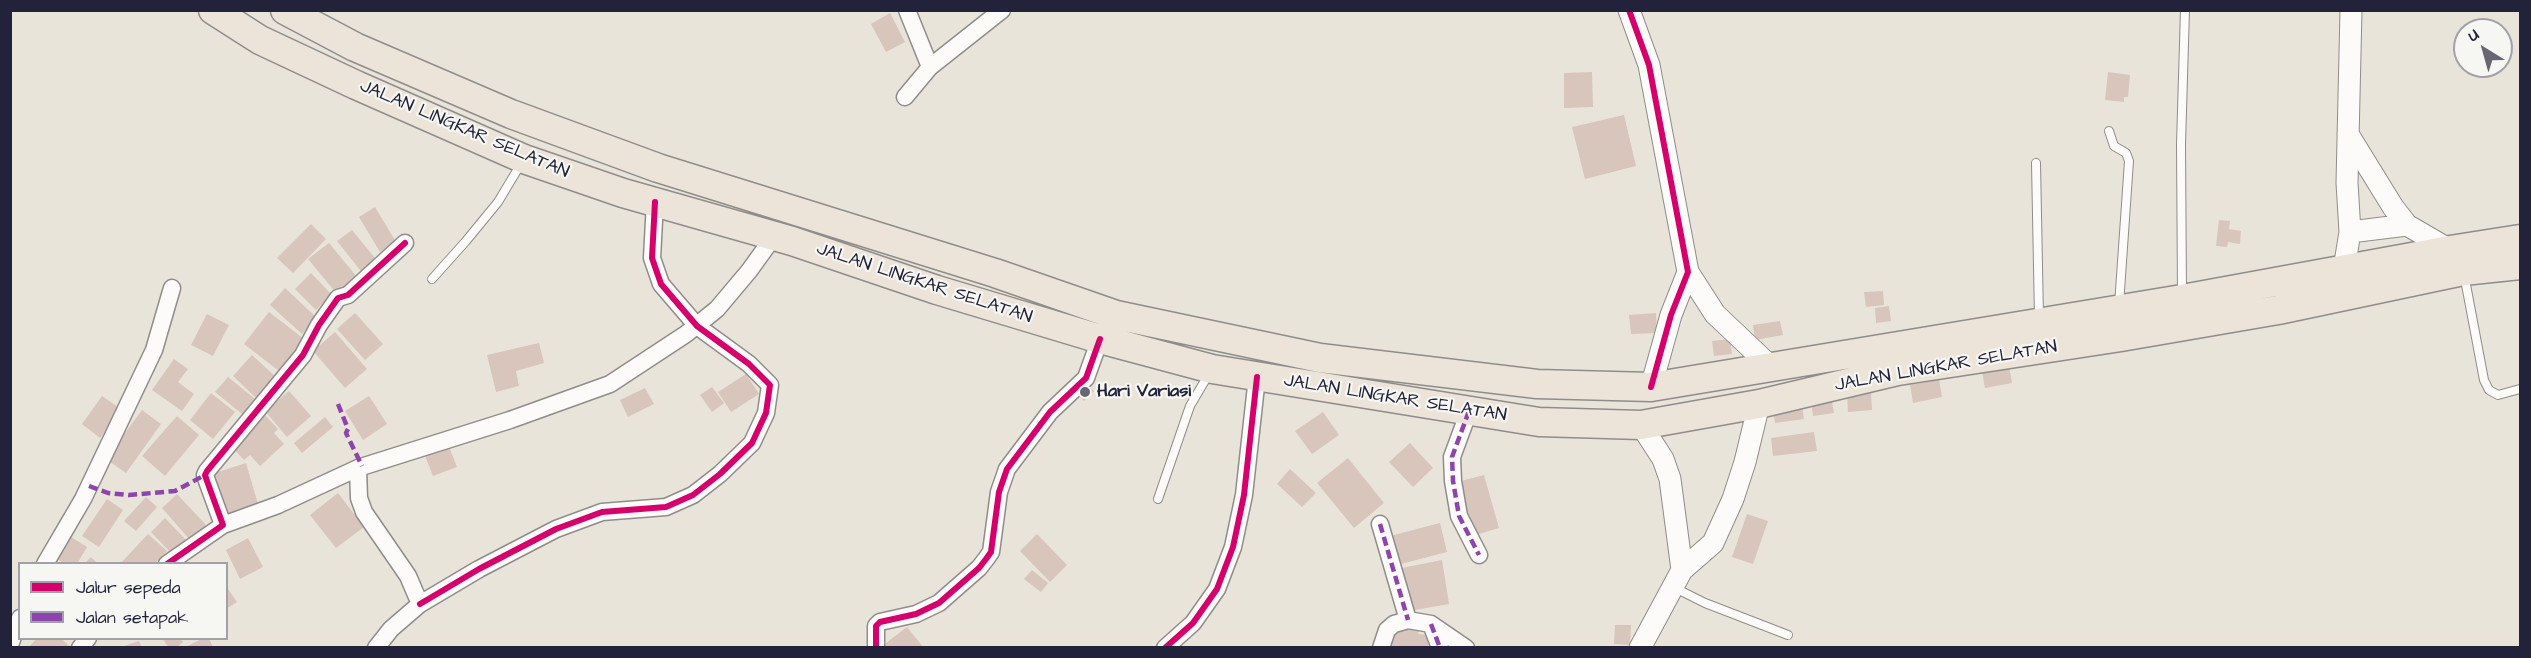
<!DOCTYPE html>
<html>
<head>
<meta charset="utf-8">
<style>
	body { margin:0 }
	#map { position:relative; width:2531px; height:658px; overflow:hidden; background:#e9e4d9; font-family:"Architects Daughter",sans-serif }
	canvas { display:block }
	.frame { position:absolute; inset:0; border:12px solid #22223b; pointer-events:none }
	.legend { position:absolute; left:18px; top:562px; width:210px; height:78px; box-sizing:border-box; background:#f6f6f2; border:2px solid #a1a1a9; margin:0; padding:8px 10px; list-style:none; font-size:18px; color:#22223b }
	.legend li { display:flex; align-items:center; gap:12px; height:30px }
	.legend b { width:30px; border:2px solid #a1a1a9 }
	.north { position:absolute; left:2453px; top:18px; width:60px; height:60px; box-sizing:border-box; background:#f6f6f2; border:2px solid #a1a1a9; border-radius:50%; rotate:323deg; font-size:16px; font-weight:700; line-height:24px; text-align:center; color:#22223b }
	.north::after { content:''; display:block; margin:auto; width:21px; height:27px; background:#686672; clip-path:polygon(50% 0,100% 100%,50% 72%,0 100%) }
</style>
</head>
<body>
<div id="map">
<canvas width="2531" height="658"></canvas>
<div class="frame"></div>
<ul class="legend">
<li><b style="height:8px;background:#d6006c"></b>Jalur sepeda</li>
<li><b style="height:8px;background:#8e44ad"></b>Jalan setapak</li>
</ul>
<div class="north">U</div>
</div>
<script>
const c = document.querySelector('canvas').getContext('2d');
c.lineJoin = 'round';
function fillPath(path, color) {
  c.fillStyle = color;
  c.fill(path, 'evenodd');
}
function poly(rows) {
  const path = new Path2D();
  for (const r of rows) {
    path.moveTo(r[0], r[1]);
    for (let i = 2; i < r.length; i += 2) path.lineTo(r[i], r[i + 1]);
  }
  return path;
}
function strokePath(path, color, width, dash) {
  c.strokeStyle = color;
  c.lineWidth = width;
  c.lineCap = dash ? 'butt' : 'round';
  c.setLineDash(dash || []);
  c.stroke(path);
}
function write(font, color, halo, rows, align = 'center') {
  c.font = font + ' "Architects Daughter",sans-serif';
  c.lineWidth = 4.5;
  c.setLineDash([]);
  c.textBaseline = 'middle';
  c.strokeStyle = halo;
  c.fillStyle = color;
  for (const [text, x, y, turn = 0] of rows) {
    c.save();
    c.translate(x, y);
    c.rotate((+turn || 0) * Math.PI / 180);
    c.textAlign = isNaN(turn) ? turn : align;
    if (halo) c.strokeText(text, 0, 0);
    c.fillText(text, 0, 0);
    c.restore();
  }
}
fillPath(poly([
	[890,13,905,42,886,52,871,24],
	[1592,72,1593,107,1564,108,1564,73],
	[2108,72,2130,75,2128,97,2124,97,2124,102,2105,100],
	[1624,115,1636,166,1585,179,1572,127],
	[375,207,396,242,380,252,359,217],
	[2219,220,2230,221,2229,229,2241,231,2240,244,2228,242,2227,247,2216,246],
	[311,224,326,239,293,273,277,258],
	[352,230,379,263,364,275,337,241],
	[329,243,357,277,337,294,308,259],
	[311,273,331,294,316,310,295,289],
	[285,288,317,318,302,334,270,305],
	[1883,291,1884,305,1866,307,1864,292],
	[1889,306,1891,321,1876,323,1875,308],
	[269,312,304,339,279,371,244,344],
	[355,313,383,344,365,360,337,329],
	[1656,313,1657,333,1631,334,1629,315],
	[207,314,229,325,213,356,191,345],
	[1780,321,1783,335,1755,340,1753,325],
	[335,332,367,369,345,388,313,351],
	[1730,339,1732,354,1714,356,1712,341],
	[539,343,544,363,516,371,519,386,496,392,487,355],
	[252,355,277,378,257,399,233,376],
	[174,359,188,369,178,382,194,394,182,411,152,390],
	[2009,366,2012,383,1985,388,1982,371],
	[746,374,759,394,731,412,718,392],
	[228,377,260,403,247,418,215,392],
	[1939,380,1942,397,1913,403,1910,385],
	[1086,384,1094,391,1084,401,1076,393],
	[712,387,724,403,712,412,700,395],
	[645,388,654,404,628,417,620,400],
	[289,391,311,416,287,437,265,411],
	[1871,392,1872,410,1848,412,1847,394],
	[211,393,235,412,213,439,190,420],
	[102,396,121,409,100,438,82,424],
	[369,396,387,424,363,440,345,411],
	[1831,397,1834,413,1813,416,1811,400],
	[1801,399,1804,419,1775,423,1772,404],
	[142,410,161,424,126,473,106,459],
	[1323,412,1339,435,1312,454,1295,431],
	[264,414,278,429,274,433,284,444,260,466,250,455,244,460,230,445],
	[177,416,199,435,165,476,142,456],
	[325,417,333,427,302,453,294,443],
	[1814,432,1817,451,1773,456,1771,438],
	[1410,443,1433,468,1413,487,1389,462],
	[448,444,457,467,433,476,424,453],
	[1348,458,1384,503,1354,528,1317,483],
	[246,463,258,504,224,515,212,474],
	[1290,469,1316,493,1302,507,1277,484],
	[1484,475,1499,528,1472,536,1457,482],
	[338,493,364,527,336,548,310,515],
	[177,494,206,525,190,540,162,508],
	[146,497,157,507,136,531,124,521],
	[107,499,123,510,99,547,82,536],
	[1747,514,1768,521,1753,564,1732,557],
	[165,518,188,542,173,555,151,532],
	[1440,523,1447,552,1397,565,1390,536],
	[148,534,167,551,155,564,120,564],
	[1037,534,1067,565,1050,582,1020,551],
	[68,535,87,547,77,564,65,564,54,557],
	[248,538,263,567,240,579,226,550],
	[91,557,98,564,84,564],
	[1442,560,1449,604,1409,611,1402,568],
	[1032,570,1048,583,1041,592,1024,579],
	[226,586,237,602,226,609],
	[1615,625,1631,625,1630,645,1614,644],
	[907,627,924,648,883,648,882,646],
	[1396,628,1419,629,1418,634,1428,635,1428,648,1387,648],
	[37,638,61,638,69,646,28,648],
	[162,638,180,638,183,642,176,648,169,648],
	[204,638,209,638,213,648,183,648],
	[139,641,142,648,121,648,121,647]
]), '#d8c5bc');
const service = poly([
	[2109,131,2114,146,2126,153,2129,161,2119,305],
	[2036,163,2039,318],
	[2464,274,2484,380,2489,390,2498,395,2520,389],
	[432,279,466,241,498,202,522,162],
	[2182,295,2181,144,2185,10],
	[1158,499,1190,406,1210,372],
	[1673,587,1705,603,1788,635]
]);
const minor = poly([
	[907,10,930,67],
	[905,97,930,67,1002,10],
	[1469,411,1452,457,1453,481,1459,516,1479,555],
	[358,468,359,498,364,512,408,576,420,604,391,629,376,648],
	[1380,524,1408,620],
	[223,525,278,505,358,468,510,420,610,384,686,334,717,309,749,271,775,235],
	[45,564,83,499,154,350,172,288],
	[167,564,223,525,207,481,205,475,207,471,303,355,319,325,338,298,348,295,405,243],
	[420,604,479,569,556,529,602,512,666,507,693,495,720,474,752,443,766,413,770,385,749,364,697,326,661,284,652,258,655,202],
	[1431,624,1440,648],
	[10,645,20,618],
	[80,648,88,638],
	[876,648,876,626,880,622,916,614,939,603,979,568,986,559,991,552,999,492,1007,469,1050,412,1086,378,1100,339],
	[1165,648,1193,623,1217,589,1233,547,1244,495,1257,377],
	[1381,648,1387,630,1394,624,1408,620,1431,624,1466,648]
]);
const tertiary = poly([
	[1629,10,1649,65,1688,272,1671,315,1651,387],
	[2348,134,2393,207,2407,225,2450,250],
	[2350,232,2407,225],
	[2344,269,2350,232,2347,183,2351,10],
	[1688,272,1715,314,1770,366],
	[1641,425,1663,459,1670,479,1682,570],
	[1640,648,1682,570,1713,543,1733,499,1745,462,1759,404]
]);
const trunk = poly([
	[213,10,260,40,356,85,524,159,623,193,792,241,937,290,1100,339,1212,369,1539,422,1641,425,1759,404,1898,371,2121,337,2278,310,2463,271,2520,265],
	[285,10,355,47,511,114,658,168,995,273,1116,315,1320,358,1537,384,1651,387,2182,299,2450,250,2520,239]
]);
strokePath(service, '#8f8d8b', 10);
strokePath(minor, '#8f8d8b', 19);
strokePath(tertiary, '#8f8d8b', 23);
strokePath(trunk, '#8f8d8b', 31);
strokePath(service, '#fcfbf9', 8);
strokePath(minor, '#fcfbf9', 16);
strokePath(tertiary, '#fcfbf9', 21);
strokePath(trunk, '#ece3d9', 28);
strokePath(poly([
	[338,404,348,429,346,433,362,466],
	[1469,411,1452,457,1453,481,1459,516,1479,555],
	[89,486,108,493,129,495,175,491,205,475],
	[1380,524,1408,620],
	[1431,624,1440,648]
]), '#8e44ad', 4.5, [9, 4.5]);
strokePath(poly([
	[1629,10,1649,65,1688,272,1671,315,1651,387],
	[167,564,223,525,207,481,205,475,207,471,303,355,319,325,338,298,348,295,405,243],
	[420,604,479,569,556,529,602,512,666,507,693,495,720,474,752,443,766,413,770,385,749,364,697,326,661,284,652,258,655,202],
	[876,648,876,626,880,622,916,614,939,603,979,568,986,559,991,552,999,492,1007,469,1050,412,1086,378,1100,339],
	[1165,648,1193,623,1217,589,1233,547,1244,495,1257,377]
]), '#d6006c', 6);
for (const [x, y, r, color] of [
	[1085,392,6,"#686672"]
]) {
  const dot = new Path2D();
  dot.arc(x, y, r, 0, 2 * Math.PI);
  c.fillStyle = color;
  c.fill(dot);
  strokePath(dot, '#f6f6f2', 2);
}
write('18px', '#22223b', '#f6f6f2', [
	["JALAN LINGKAR SELATAN",464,130,23],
	["JALAN LINGKAR SELATAN",924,284,18],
	["JALAN LINGKAR SELATAN",1946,367,-10],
	["JALAN LINGKAR SELATAN",1395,399,9]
]);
write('bold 18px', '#22223b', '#f6f6f2', [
	["Hari Variasi",1097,392]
], 'left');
</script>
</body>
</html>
